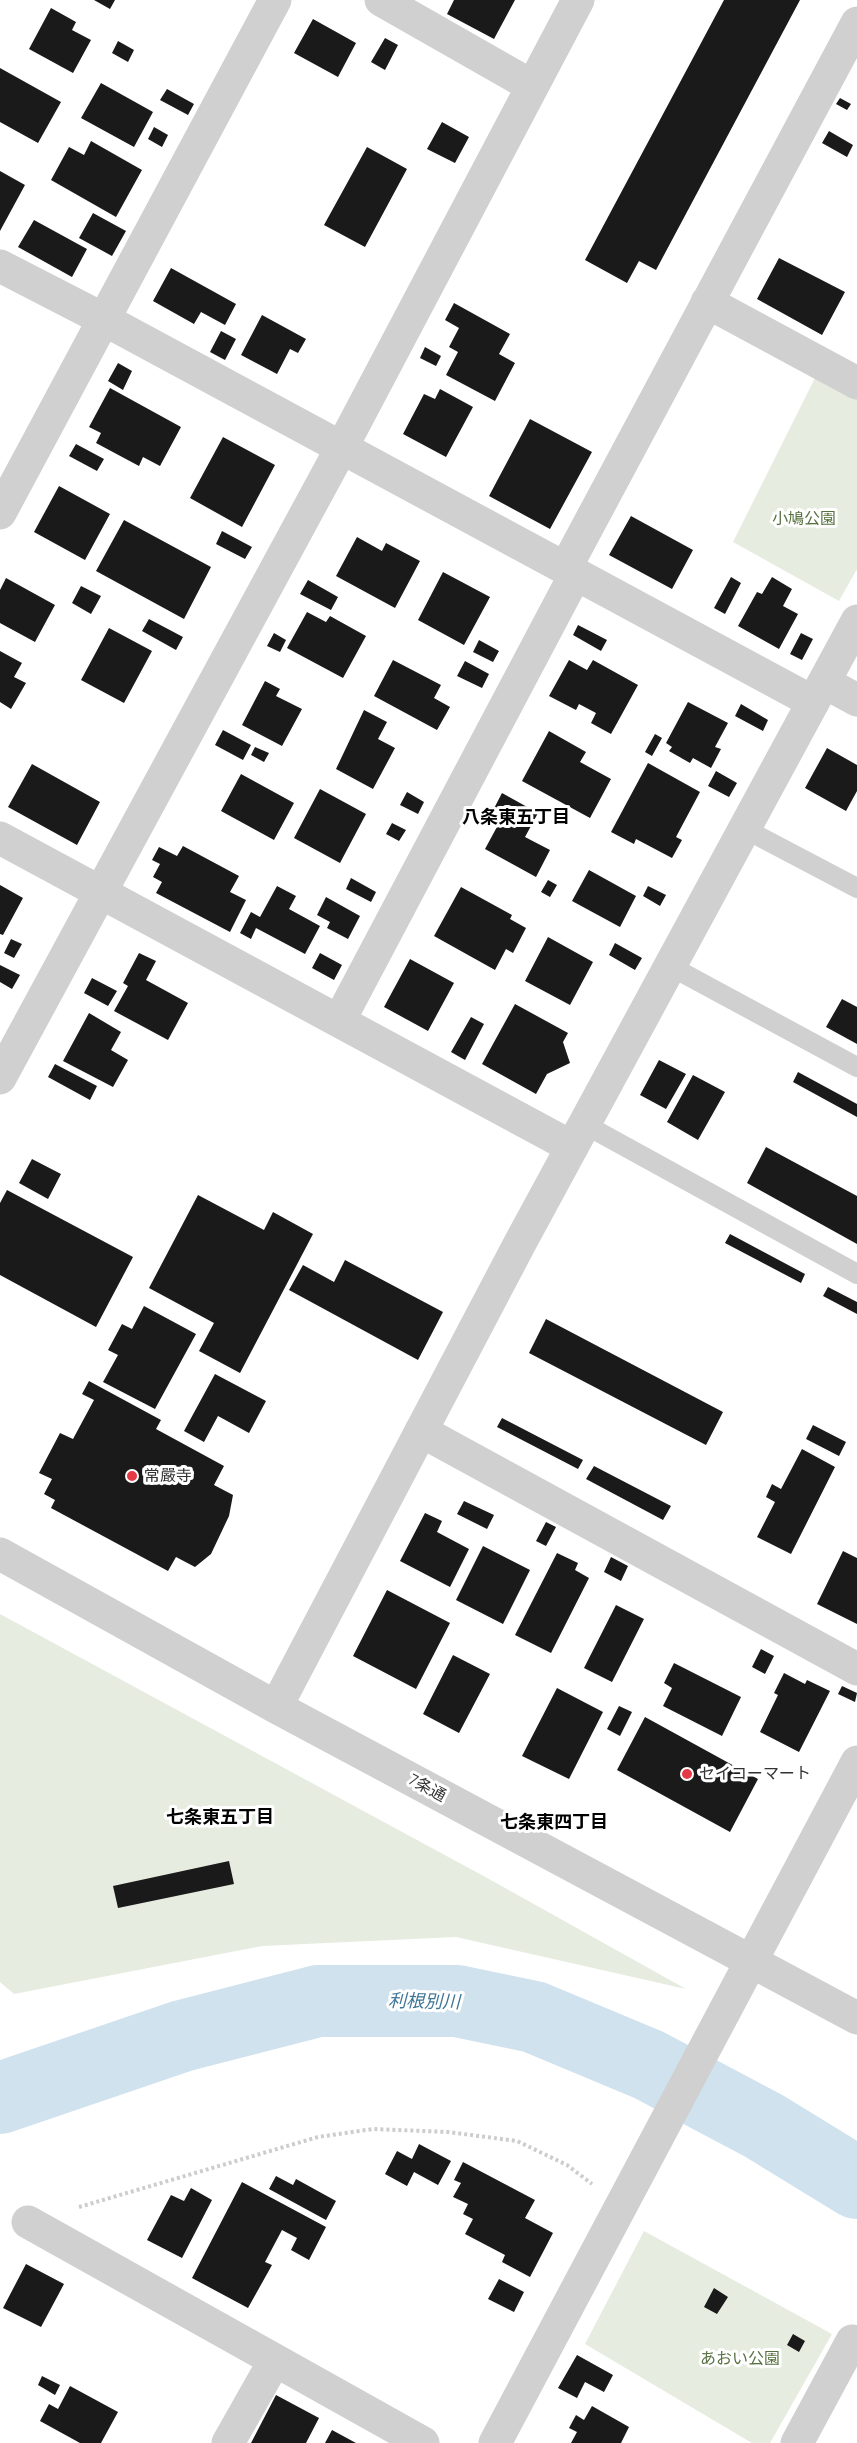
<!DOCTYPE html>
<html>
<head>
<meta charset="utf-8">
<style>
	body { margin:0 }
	canvas { display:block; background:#fff }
</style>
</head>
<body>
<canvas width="857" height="2443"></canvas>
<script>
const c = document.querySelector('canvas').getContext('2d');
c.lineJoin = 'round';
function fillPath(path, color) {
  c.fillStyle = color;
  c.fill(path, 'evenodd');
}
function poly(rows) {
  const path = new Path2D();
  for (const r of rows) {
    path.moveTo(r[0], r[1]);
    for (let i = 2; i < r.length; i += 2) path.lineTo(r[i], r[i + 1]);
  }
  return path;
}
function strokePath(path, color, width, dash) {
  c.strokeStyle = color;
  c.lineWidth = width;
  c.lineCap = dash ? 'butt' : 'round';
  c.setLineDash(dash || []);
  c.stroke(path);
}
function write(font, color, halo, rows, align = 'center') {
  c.font = font + ' Quicksand,"Noto Sans JP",sans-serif';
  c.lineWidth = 6;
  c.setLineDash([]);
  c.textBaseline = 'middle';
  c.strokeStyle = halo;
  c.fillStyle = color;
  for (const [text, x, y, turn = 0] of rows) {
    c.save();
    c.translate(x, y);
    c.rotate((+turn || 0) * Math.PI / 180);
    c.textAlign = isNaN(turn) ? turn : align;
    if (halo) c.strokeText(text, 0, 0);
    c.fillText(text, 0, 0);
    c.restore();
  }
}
fillPath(poly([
	[815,378,857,397,857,569,839,601,733,542],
	[0,1614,489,1879,686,1989,456,1937,262,1946,14,1994,0,1982],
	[644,2231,832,2334,770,2443,752,2443,585,2344]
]), '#e6ecdf');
strokePath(poly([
	[0,2098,182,2036,318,2001,457,2001,534,2017,649,2065,764,2126,857,2183]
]), '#cfe2ee', 72);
fillPath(poly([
	[94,0,115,0,110,9],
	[454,0,515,0,494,39,447,14],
	[724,0,800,0,656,270,639,261,627,283,585,260],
	[51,8,76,22,72,30,91,40,73,73,29,49],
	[313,19,356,43,338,77,294,53],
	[385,38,398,45,385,70,371,62],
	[118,41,134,50,128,62,112,53],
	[0,68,61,102,38,143,0,122],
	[101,83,153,112,134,147,81,118],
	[167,89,194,104,188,115,160,100],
	[840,98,851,104,847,110,836,104],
	[442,122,469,137,455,163,427,149],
	[154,127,168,135,162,147,148,139],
	[829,131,853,145,847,157,822,143],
	[91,141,142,170,116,217,51,180,69,147,84,155],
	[367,147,407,169,365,247,324,225],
	[0,171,25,185,0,231],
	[93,213,126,231,112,256,79,238],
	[34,220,87,249,72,277,18,247],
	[779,258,845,292,822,335,757,299],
	[171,268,236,304,225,325,201,312,194,324,153,301],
	[454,303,510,334,499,354,515,363,495,401,446,375,458,352,449,347,459,328,445,320],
	[262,315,306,339,298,353,290,349,277,374,241,355],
	[221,331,236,339,225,360,210,352],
	[425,347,441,356,436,366,420,358],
	[118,363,132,371,123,390,108,381],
	[110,388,181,427,160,466,143,457,139,466,96,443,101,433,89,427],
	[440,389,473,407,446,457,403,434,424,394,435,399],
	[530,419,592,452,550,529,489,496],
	[223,437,275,465,242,527,190,498],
	[76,444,104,459,97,471,69,456],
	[59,486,110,514,85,560,34,532],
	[631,516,693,550,672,589,609,555],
	[124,520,211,567,184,619,96,571],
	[222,531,252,547,245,559,216,544],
	[357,537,382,551,386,543,420,561,395,608,336,576],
	[443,572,490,597,464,645,418,620],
	[731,577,741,583,725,614,714,608],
	[772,577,792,589,783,606,798,614,779,649,738,626,757,592,762,594],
	[6,578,55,605,35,642,0,623,0,590],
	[308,580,338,597,331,610,300,594],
	[81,586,101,596,91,614,72,603],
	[307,612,326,622,330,616,366,636,343,678,287,648],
	[149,619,183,637,176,650,142,631],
	[578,625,607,640,601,651,573,635],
	[109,628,152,651,124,703,81,680],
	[274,633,286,640,280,652,267,646],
	[801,633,813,639,802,660,790,654],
	[479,640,499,651,493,662,473,652],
	[0,651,22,663,14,677,26,683,11,709,0,702],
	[393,660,441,685,434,698,450,707,437,730,374,696],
	[569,660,587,670,593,660,638,685,611,734,591,723,596,713,579,704,576,710,549,696],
	[465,661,489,674,482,688,457,676],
	[265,681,280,689,276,696,302,709,282,746,242,725],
	[688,702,728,723,715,747,721,749,711,768,693,758,690,763,669,751,672,747,666,743],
	[741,704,768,720,763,731,735,716],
	[364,710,387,722,378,739,395,748,373,789,336,769],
	[223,730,251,745,243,760,215,745],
	[549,731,586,752,580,762,611,779,590,818,522,781],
	[655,734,662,738,652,756,645,752],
	[255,747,269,753,264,762,251,755],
	[827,748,857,765,857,791,846,811,805,788],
	[648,763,700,792,676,837,682,840,672,858,636,839,634,844,611,832],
	[32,764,100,802,77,845,8,807],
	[716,771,737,783,729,797,708,786],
	[241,774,294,803,274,840,221,811],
	[320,789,366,814,340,863,294,838],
	[407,792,424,802,418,814,400,805],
	[502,793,538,813,525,837,550,850,536,877,485,849,498,825,488,820],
	[392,823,406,830,399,841,386,834],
	[183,846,239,876,230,892,246,900,230,932,156,893,162,882,153,877,160,864,152,860,159,847,177,856],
	[589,870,636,896,620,927,572,901],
	[351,878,376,892,371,902,346,889],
	[548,880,557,885,550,897,541,892],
	[0,885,23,898,3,935,0,934],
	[277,886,296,896,289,909,320,926,305,954,256,928,251,939,240,933,251,912,260,917],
	[648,886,666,895,660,906,643,896],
	[461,887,512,915,510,919,526,928,513,953,506,949,495,970,434,936],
	[326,897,360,916,348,939,327,928,330,922,317,915],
	[548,937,593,962,570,1005,525,981],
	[11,939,22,944,14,958,4,953],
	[615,943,642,958,635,970,609,955],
	[139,953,156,961,146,980,188,1003,168,1040,114,1011,128,986,123,983],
	[320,953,342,965,334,980,312,968],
	[410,959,454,983,428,1031,384,1007],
	[0,965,20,975,12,989,0,982],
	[92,978,117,991,108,1006,84,993],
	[842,999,857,1007,857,1044,826,1027],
	[515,1004,568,1033,563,1042,570,1063,547,1074,536,1094,482,1064],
	[89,1013,121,1032,111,1050,128,1060,113,1087,63,1061],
	[471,1017,484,1024,465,1060,451,1052],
	[659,1060,686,1074,666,1109,640,1095],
	[55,1064,97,1086,90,1100,48,1077],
	[798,1072,857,1104,857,1117,793,1082],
	[693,1075,725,1092,698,1140,667,1122],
	[766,1147,857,1196,857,1244,747,1183],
	[32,1159,61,1174,48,1199,19,1183],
	[7,1190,133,1257,96,1327,0,1275,0,1203],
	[198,1195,264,1230,273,1212,313,1234,240,1373,199,1351,214,1323,149,1288],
	[730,1234,805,1274,801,1283,725,1243],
	[345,1260,443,1312,418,1360,289,1290,303,1265,334,1282],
	[828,1287,857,1302,857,1314,823,1296],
	[144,1306,196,1334,155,1409,103,1382,118,1355,108,1350,122,1324,132,1329],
	[546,1319,723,1412,706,1445,529,1353],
	[215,1374,266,1401,249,1433,218,1416,204,1442,184,1431],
	[89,1381,161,1420,156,1429,224,1466,214,1485,233,1495,229,1516,211,1554,195,1567,176,1557,168,1571,51,1508,55,1500,44,1494,52,1479,39,1473,60,1433,73,1439,94,1400,82,1394],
	[502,1418,583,1460,578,1469,497,1427],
	[813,1425,846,1442,839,1456,806,1439],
	[802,1449,835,1467,791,1554,757,1537,775,1502,766,1497,772,1484,781,1489],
	[594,1466,671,1506,663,1520,586,1479],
	[464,1501,494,1515,487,1529,457,1514],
	[425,1513,442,1521,437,1532,469,1549,450,1587,400,1561],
	[546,1522,556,1527,546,1546,536,1541],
	[483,1546,530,1570,503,1624,456,1600],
	[843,1551,857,1558,857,1624,817,1604],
	[557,1553,578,1563,575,1570,589,1578,551,1653,515,1635],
	[611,1557,628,1566,621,1581,604,1572],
	[387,1590,450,1623,416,1689,353,1656],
	[616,1605,644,1619,612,1682,584,1668],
	[761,1649,774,1656,765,1674,752,1667],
	[453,1655,490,1674,459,1733,423,1714],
	[674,1663,741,1697,722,1736,663,1706,672,1688,664,1683],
	[784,1673,805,1684,807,1680,830,1691,799,1752,760,1732,778,1695,774,1693],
	[842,1686,857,1693,855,1702,838,1694],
	[557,1688,603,1712,569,1779,522,1756],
	[619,1706,632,1712,620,1736,607,1729],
	[645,1717,758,1779,730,1832,617,1770],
	[229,1861,234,1884,118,1908,113,1886],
	[419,2144,451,2161,438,2185,414,2172,407,2186,385,2174,397,2151,412,2159],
	[463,2162,535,2200,525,2218,553,2233,530,2277,502,2262,505,2255,465,2234,473,2219,463,2214,468,2204,453,2197,461,2183,454,2180],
	[276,2176,293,2185,296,2179,336,2201,326,2220,269,2189],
	[242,2182,326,2227,309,2260,291,2250,297,2238,282,2230,265,2262,272,2265,248,2308,192,2278],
	[191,2188,212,2200,182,2258,147,2240,171,2195,184,2201],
	[26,2264,64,2284,41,2327,3,2308],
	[499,2279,524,2292,514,2312,488,2299],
	[714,2288,728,2297,717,2314,704,2307],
	[793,2334,805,2341,799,2352,787,2345],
	[577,2355,613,2375,604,2392,585,2382,577,2398,558,2388],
	[42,2376,60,2385,55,2395,38,2385],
	[70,2386,118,2412,101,2443,80,2443,40,2421,49,2404,58,2409],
	[276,2395,319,2418,306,2443,251,2443],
	[592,2406,629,2427,621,2443,571,2443,577,2432,569,2428,576,2415,584,2420],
	[332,2430,356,2443,325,2443]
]), '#1a1a1a');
strokePath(poly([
	[79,2207,318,2137,373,2129,448,2132,517,2141,567,2165,592,2184]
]), '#cdcdcd', 4, [3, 3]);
strokePath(poly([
	[745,829,857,888],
	[670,966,857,1067],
	[584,1124,857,1274]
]), '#d0d0d0', 20);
strokePath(poly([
	[381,0,532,86],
	[0,266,105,320,813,702],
	[707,302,857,383],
	[0,513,275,0],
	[566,567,857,23],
	[0,838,572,1147],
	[339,1021,576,573],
	[0,1078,342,447,578,0],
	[421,1431,857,1669],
	[28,2222,423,2443],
	[228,2443,275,2360],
	[797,2443,852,2341]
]), '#d0d0d0', 33);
strokePath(poly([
	[824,682,857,700],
	[0,1554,276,1707,857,2018],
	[276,1707,520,1243,857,621],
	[495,2443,857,1762]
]), '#d0d0d0', 33);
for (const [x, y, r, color] of [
	[132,1476,6,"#e63946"],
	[687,1774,6,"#e63946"]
]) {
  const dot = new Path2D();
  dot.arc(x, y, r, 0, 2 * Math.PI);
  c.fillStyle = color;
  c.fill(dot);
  strokePath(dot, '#fff', 2);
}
write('16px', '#56703f', '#fff', [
	["小鳩公園",804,519],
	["あおい公園",740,2359]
]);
write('16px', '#333', '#fff', [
	["常嚴寺",144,1476],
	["セイコーマート",699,1774]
], 'left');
write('16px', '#333', '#fff', [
	["7条通",427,1788,28]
]);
write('bold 18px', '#000', '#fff', [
	["八条東五丁目",516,818],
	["七条東五丁目",220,1818],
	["七条東四丁目",554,1823]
]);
write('italic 18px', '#3f7597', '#fff', [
	["利根別川",424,2002,1]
]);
</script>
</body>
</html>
